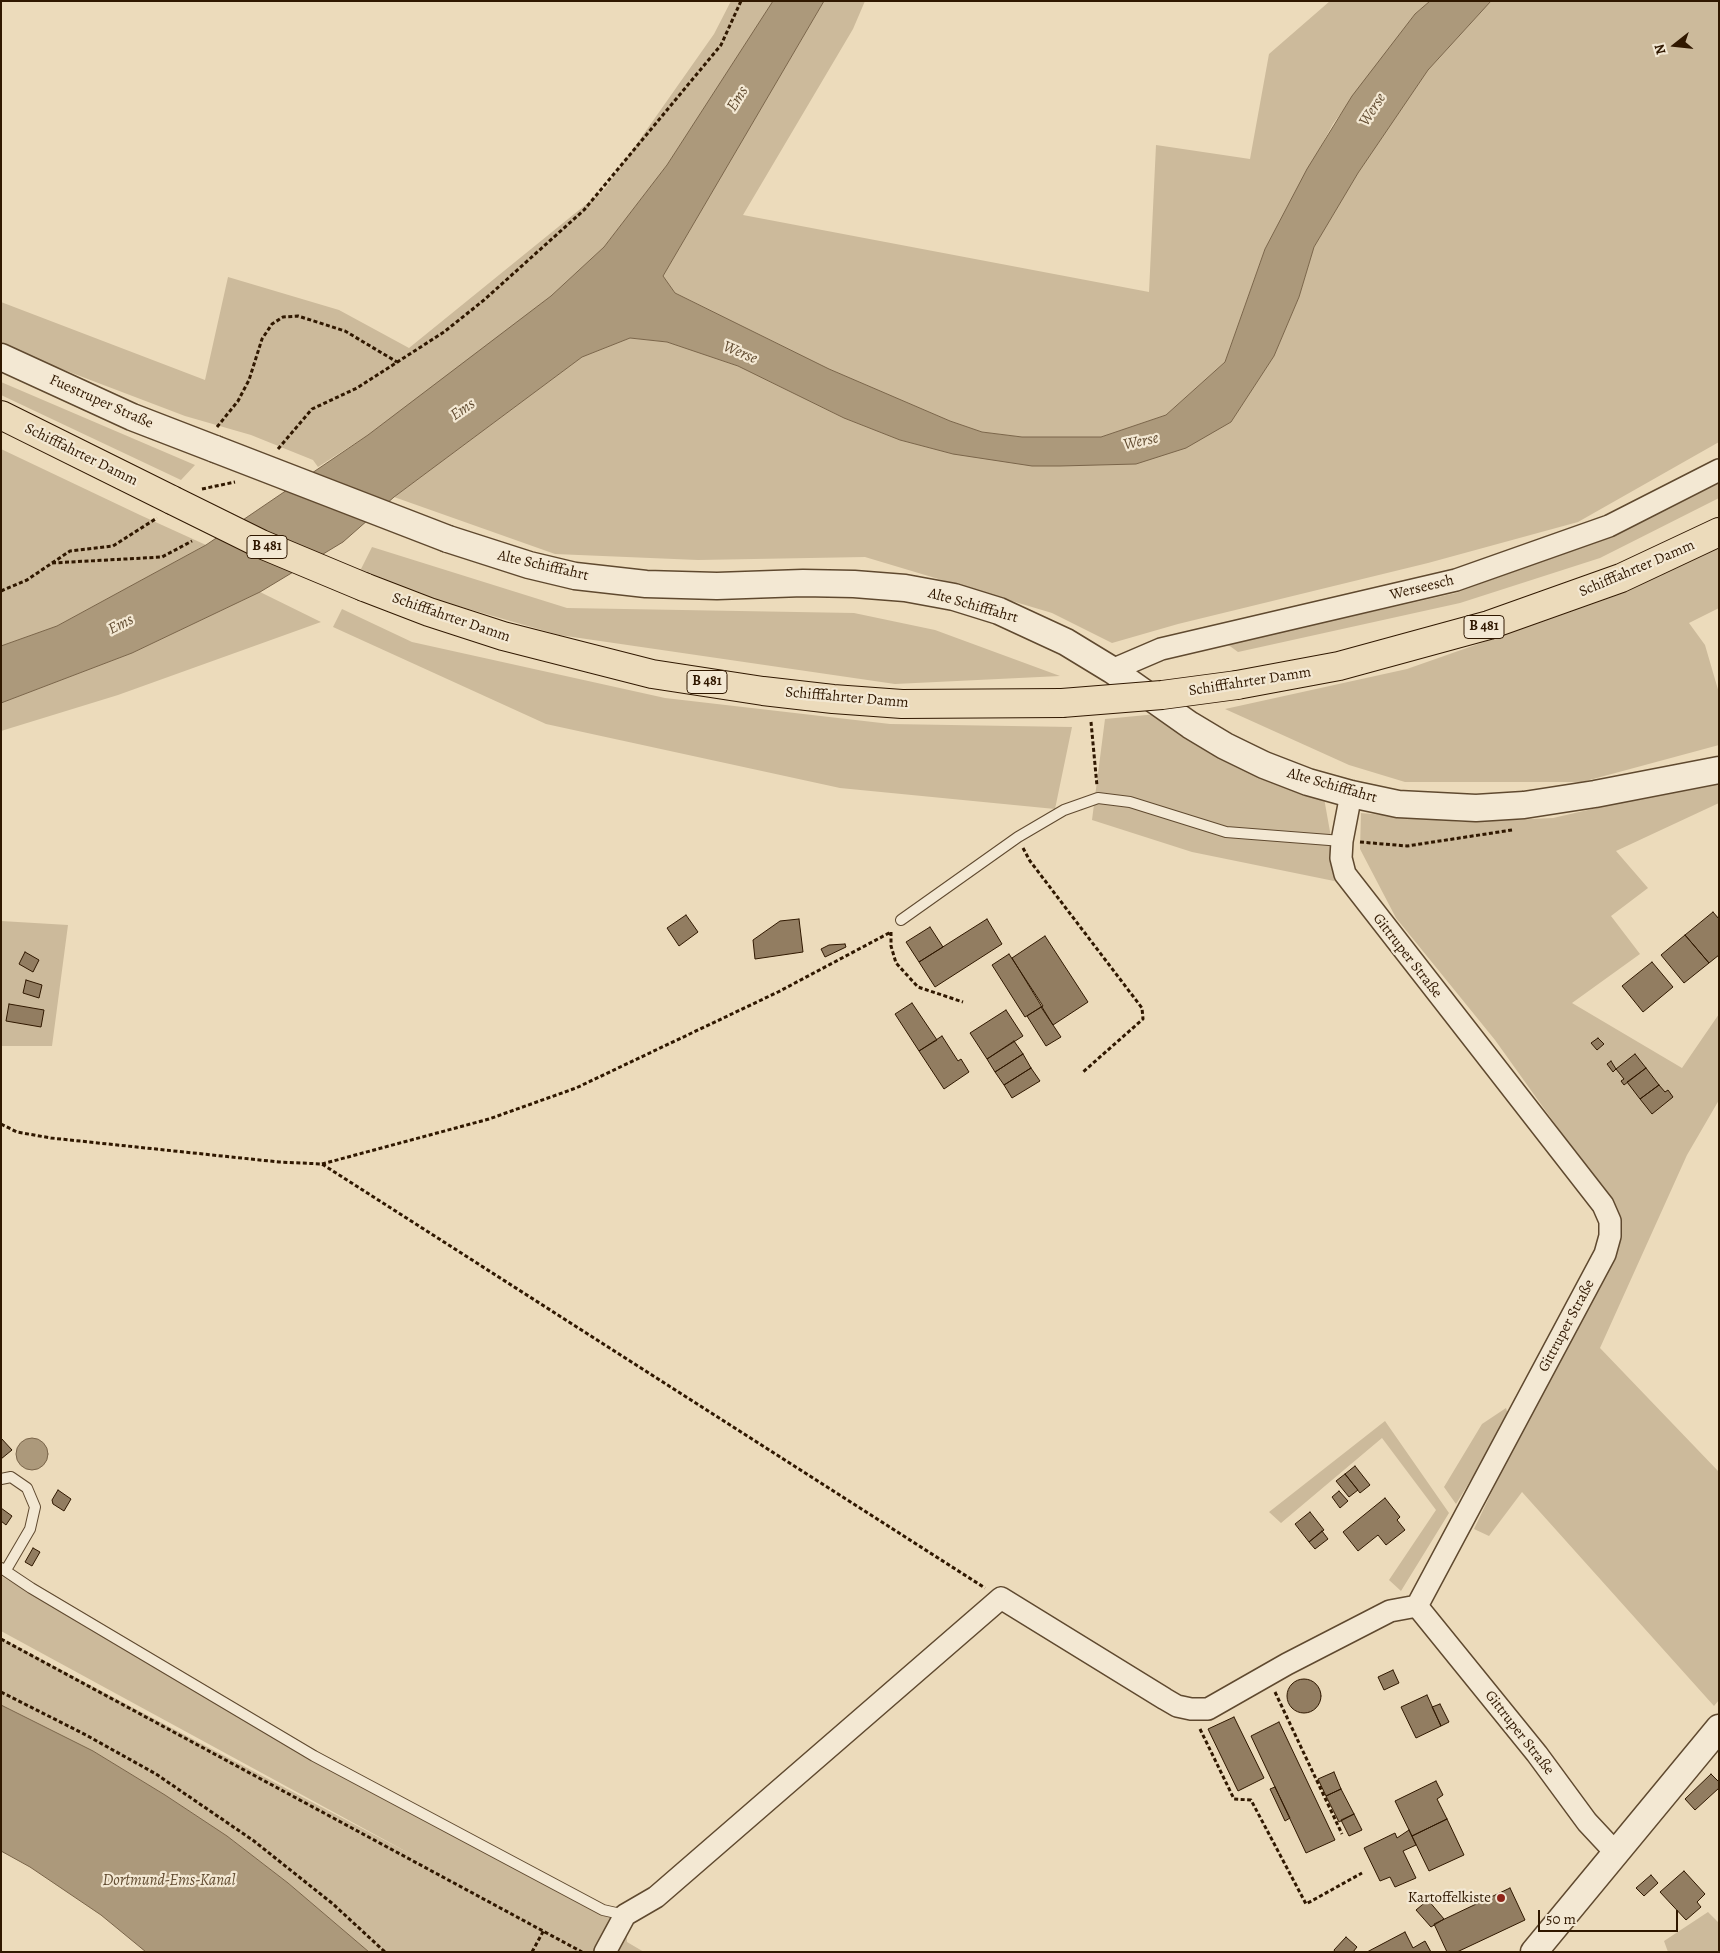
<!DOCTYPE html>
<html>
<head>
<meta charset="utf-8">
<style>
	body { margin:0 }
	#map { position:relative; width:1720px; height:1953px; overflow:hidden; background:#ecdbbb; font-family:Alegreya,serif }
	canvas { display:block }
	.frame { position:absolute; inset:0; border:2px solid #301800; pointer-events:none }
	.north { position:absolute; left:1650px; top:20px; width:50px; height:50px; -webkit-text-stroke:4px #f3e8d3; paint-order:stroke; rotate:254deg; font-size:14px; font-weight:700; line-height:20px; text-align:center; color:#301800 }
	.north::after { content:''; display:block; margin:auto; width:18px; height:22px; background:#301800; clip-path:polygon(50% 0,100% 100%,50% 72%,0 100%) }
	.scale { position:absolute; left:1538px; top:1910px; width:140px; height:22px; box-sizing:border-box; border:2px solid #301800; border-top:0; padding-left:6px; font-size:15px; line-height:18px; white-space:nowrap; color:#301800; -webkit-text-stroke:4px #f3e8d3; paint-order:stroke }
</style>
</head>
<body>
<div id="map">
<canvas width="1720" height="1953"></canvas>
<div class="frame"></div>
<div class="north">N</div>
<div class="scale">50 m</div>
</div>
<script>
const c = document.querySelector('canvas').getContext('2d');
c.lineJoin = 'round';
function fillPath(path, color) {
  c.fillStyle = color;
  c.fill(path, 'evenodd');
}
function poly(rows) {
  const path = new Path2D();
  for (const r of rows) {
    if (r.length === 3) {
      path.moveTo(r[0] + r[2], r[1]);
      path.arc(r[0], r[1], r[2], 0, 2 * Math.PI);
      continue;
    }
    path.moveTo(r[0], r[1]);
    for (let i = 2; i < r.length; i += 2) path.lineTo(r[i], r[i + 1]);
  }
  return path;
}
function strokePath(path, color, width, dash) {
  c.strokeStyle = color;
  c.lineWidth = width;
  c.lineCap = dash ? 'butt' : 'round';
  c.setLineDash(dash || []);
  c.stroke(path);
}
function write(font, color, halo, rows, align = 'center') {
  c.font = font + ' Alegreya,serif';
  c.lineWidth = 4.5;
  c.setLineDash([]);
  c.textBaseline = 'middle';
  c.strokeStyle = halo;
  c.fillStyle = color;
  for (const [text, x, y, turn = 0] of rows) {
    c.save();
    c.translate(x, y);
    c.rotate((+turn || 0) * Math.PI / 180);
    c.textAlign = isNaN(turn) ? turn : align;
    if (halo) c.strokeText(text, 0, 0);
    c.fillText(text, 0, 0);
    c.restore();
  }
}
fillPath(poly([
	[731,1,773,1,667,165,604,247,551,296,457,369,368,435,318,467,313,460,251,435,185,416,1,346,1,302,205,380,228,277,339,310,409,348,605,189,714,34],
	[824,1,865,1,853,29,743,215,1149,292,1156,145,1250,159,1269,54,1330,1,1430,1,1415,14,1333,124,1265,249,1225,362,1166,415,1101,437,1022,437,982,432,950,421,829,369,675,293,663,276],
	[1491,1,1719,1,1719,442,1578,522,1428,563,1178,624,1112,643,1052,613,865,557,698,560,555,554,394,497,582,357,630,338,667,342,738,366,844,418,900,440,953,454,1217,429,1231,422,1274,356,1299,297,1314,247,1358,173,1428,70],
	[1,382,195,465,181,480,1,395],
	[1,449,140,515,206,545,57,626,1,646],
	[1719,479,1719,498,1600,558,1460,603,1238,652,1227,644,1456,593,1613,534],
	[1719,545,1719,608,1689,623,1705,645,1719,693,1719,745,1582,782,1405,782,1349,765,1225,709,1407,669,1626,592],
	[372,547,567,608,854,613,935,630,1060,676,895,684,559,635,357,577],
	[260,592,321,622,118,695,1,731,1,703,132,653],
	[342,609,412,642,665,698,890,724,1072,727,1055,809,840,788,546,724,333,627],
	[1157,714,1244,770,1324,798,1339,882,1192,852,1092,820,1105,719],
	[1719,780,1719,803,1616,851,1648,888,1611,916,1640,954,1572,1003,1682,1068,1719,1014,1719,1100,1687,1155,1600,1348,1719,1472,1719,1700,1714,1706,1522,1492,1489,1536,1474,1529,1517,1439,1611,1264,1618,1212,1495,1040,1396,918,1360,849,1361,813,1463,822,1553,818],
	[1,921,68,925,52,1046,1,1046],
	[1506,1408,1509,1418,1456,1504,1444,1487,1482,1424],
	[1385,1421,1449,1513,1401,1591,1389,1580,1436,1510,1382,1438,1281,1523,1269,1512],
	[1,1576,28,1592,34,1583,308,1746,615,1914,625,1915,627,1942,644,1952,369,1952,288,1883,227,1836,165,1795,93,1751,1,1705,1,1638,418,1858,1,1631],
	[1708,1912,1719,1923,1719,1952,1668,1952,1664,1941]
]), '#ccba9b');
const water = poly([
	[773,1,824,1,663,276,675,293,829,369,950,421,982,432,1022,437,1101,437,1166,415,1225,362,1265,249,1307,169,1352,96,1415,14,1430,1,1491,1,1428,70,1358,173,1314,247,1299,297,1274,356,1231,422,1186,448,1136,464,1060,466,1032,466,953,454,900,440,844,418,738,366,667,342,630,338,582,357,394,497,343,542,260,592,132,653,1,703,1,646,57,626,206,545,368,435,551,296,604,247,667,165,773,1],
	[32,1454,16],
	[1,1705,93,1751,165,1795,227,1836,288,1883,369,1952,146,1952,101,1915,30,1867,1,1851,1,1705]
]);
fillPath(water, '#ac997b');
strokePath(water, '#7a654a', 1);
const building = poly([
	[1713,912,1719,919,1719,955,1709,963,1685,935,1713,912],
	[686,915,698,932,679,946,667,928,686,915],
	[799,919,803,952,755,959,753,940,780,921,799,919],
	[987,919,1002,944,935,987,919,962,987,919],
	[930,927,943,947,919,962,906,942,930,927],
	[1685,935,1709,963,1684,983,1661,955,1685,935],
	[1045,936,1088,1002,1053,1025,1012,958,1045,936],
	[845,944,846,947,825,957,821,949,829,945,845,944],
	[25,952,39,960,33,972,19,964,25,952],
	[1009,954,1043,1006,1025,1017,992,965,1009,954],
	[1652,962,1673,987,1643,1012,1622,986,1652,962],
	[26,980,42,985,39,998,23,993,26,980],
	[912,1003,937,1040,919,1051,895,1014,912,1003],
	[9,1004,44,1010,41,1027,6,1021,9,1004],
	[1041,1007,1061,1037,1046,1046,1027,1016,1041,1007],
	[1006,1010,1023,1036,987,1059,970,1033,1006,1010],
	[942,1036,958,1061,961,1059,969,1072,944,1089,919,1051,942,1036],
	[1598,1038,1604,1044,1597,1050,1591,1043,1598,1038],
	[1014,1041,1023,1054,995,1072,987,1059,1014,1041],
	[1023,1054,1031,1068,1004,1085,995,1072,1023,1054],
	[1635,1054,1646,1068,1624,1085,1621,1081,1624,1079,1616,1069,1635,1054],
	[1611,1061,1616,1069,1613,1072,1607,1064,1611,1061],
	[1031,1068,1040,1081,1012,1098,1004,1085,1031,1068],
	[1646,1068,1659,1085,1640,1099,1627,1082,1646,1068],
	[1659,1085,1665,1092,1668,1090,1673,1097,1652,1114,1640,1099,1659,1085],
	[1,1438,12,1450,1,1459,1,1438],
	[1355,1466,1370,1485,1360,1493,1345,1474,1355,1466],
	[1345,1474,1358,1490,1349,1497,1336,1481,1345,1474],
	[58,1490,71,1499,64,1511,53,1504,52,1500,58,1490],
	[1339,1491,1348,1501,1340,1508,1332,1497,1339,1491],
	[1385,1498,1400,1517,1397,1520,1405,1530,1386,1545,1378,1535,1358,1551,1343,1532,1385,1498],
	[1,1508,12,1516,6,1525,1,1521,1,1508],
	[1310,1512,1324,1530,1309,1542,1295,1524,1310,1512],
	[1322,1531,1328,1539,1315,1549,1309,1542,1322,1531],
	[33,1548,40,1552,32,1566,25,1562,33,1548],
	[1393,1670,1399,1683,1384,1690,1378,1677,1393,1670],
	[1304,1696,17],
	[1427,1695,1441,1726,1416,1738,1401,1707,1427,1695],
	[1440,1704,1449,1722,1441,1726,1432,1707,1440,1704],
	[1234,1717,1264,1778,1238,1791,1208,1729,1234,1717],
	[1279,1722,1335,1840,1306,1853,1251,1736,1279,1722],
	[1334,1772,1341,1789,1326,1796,1318,1779,1334,1772],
	[1711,1774,1719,1782,1719,1788,1695,1810,1685,1799,1711,1774],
	[1436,1781,1443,1795,1437,1799,1447,1819,1412,1836,1395,1801,1436,1781],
	[1275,1787,1290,1818,1285,1821,1270,1789,1275,1787],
	[1341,1789,1354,1814,1339,1822,1326,1796,1341,1789],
	[1354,1814,1362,1830,1349,1836,1341,1820,1354,1814],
	[1447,1819,1464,1855,1429,1871,1412,1836,1447,1819],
	[1409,1830,1416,1845,1403,1851,1416,1878,1395,1887,1390,1877,1380,1881,1364,1848,1395,1833,1397,1838,1409,1830],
	[1684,1871,1705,1894,1697,1902,1701,1907,1686,1920,1660,1892,1684,1871],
	[1651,1875,1658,1883,1644,1896,1636,1888,1651,1875],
	[1510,1888,1525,1920,1457,1952,1447,1952,1434,1924,1510,1888],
	[1428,1900,1444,1919,1431,1927,1416,1910,1428,1900],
	[1405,1932,1413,1948,1425,1941,1431,1952,1367,1952,1405,1932],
	[1346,1937,1357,1947,1353,1952,1335,1952,1334,1950,1346,1937]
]);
fillPath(building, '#927d61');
strokePath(building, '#301800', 1);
const service = poly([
	[901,920,1018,837,1064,810,1098,798,1130,802,1226,832,1342,841],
	[1,1479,11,1477,27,1488,35,1507,30,1529,6,1570],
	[1,1568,31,1588,314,1756,603,1910,625,1915]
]);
const minor = poly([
	[1112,670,1161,649,1456,580,1609,526,1719,470],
	[1351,794,1342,841,1341,858,1345,874,1603,1205,1610,1221,1610,1236,1605,1254,1417,1606,1537,1754,1587,1822,1615,1852],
	[605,1952,625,1915,656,1897,1001,1598,1165,1699,1177,1706,1191,1709,1208,1709,1287,1664,1390,1611,1417,1606]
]);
const tertiary = poly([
	[1,357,132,417,215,449],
	[448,539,529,565,575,576,646,584,717,586,803,583,854,584,905,588,954,597,999,611,1066,642,1112,670,1190,725,1225,746,1264,765,1308,782,1351,794,1398,804,1476,808,1524,805,1595,794,1719,770],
	[1534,1952,1719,1728]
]);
const trunk = poly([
	[1,415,172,500],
	[364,587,429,612,503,636,652,674,763,691,833,699,902,704,1062,703],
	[1237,685,1339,666,1489,625,1621,578,1719,532]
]);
strokePath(service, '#5f492f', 12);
strokePath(minor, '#5f492f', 24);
strokePath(tertiary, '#5f492f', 29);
strokePath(trunk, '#301800', 30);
strokePath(poly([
	[217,427,238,401,249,380,262,339,272,324,283,317,298,316,345,331,397,362],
	[278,449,312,409,357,388,444,332,484,300,584,210,721,45,741,1],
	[202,489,235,482],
	[52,563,70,551,113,546,157,518],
	[1,591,27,580,52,563,162,557,192,541],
	[1091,722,1097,786],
	[1360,842,1407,846,1512,830],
	[1023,848,1030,861,1142,1008,1143,1019,1083,1072],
	[891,932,891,946,896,963,918,987,963,1002],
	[1,1124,17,1132,51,1138,279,1162,322,1164,985,1588],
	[322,1164,489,1119,576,1088,778,992,891,932],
	[1,1639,582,1952],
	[1,1692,86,1735,156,1774,254,1841,333,1904,385,1952],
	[1275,1692,1342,1834],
	[1200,1729,1234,1799,1251,1800,1306,1904,1362,1873],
	[532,1952,544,1930]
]), '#301800', 3, [4, 2.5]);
strokePath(service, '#f3e8d3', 10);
strokePath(minor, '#f3e8d3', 21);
strokePath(tertiary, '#f3e8d3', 26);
strokePath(trunk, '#ecdbbb', 28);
const tertiaryBridge = poly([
	[215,449,448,539]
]);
const trunkBridge = poly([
	[172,500,261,544,364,587],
	[1062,703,1162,695,1237,685]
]);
strokePath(tertiaryBridge, '#5f492f', 29, []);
strokePath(trunkBridge, '#301800', 30, []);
strokePath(tertiaryBridge, '#f3e8d3', 26);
strokePath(trunkBridge, '#ecdbbb', 28);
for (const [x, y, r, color] of [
	[1501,1898,5,"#8f2418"]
]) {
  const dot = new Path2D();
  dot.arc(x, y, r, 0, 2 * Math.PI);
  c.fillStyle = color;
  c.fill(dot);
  strokePath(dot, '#f3e8d3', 2);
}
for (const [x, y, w] of [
	[267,547,40],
	[1484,627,40],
	[707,682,40]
]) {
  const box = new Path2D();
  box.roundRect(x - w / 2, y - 11.5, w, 23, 4);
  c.fillStyle = '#f3e8d3';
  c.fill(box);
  strokePath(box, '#301800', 1);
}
write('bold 14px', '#301800', null, [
	["B 481",267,547],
	["B 481",1484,627],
	["B 481",707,682]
]);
write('15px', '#301800', '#f3e8d3', [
	["Fuestruper Straße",101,402,24],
	["Schifffahrter Damm",81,455,26],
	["Alte Schifffahrt",543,566,13],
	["Schifffahrter Damm",1637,569,-23],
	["Werseesch",1422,588,-14],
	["Alte Schifffahrt",973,606,16],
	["Schifffahrter Damm",451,618,19],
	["Schifffahrter Damm",1250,682,-9],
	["Schifffahrter Damm",847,698,5],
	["Alte Schifffahrt",1332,786,16],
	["Gittruper Straße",1407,956,52],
	["Gittruper Straße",1567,1326,-62],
	["Gittruper Straße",1519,1733,52]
]);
write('15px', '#301800', '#f3e8d3', [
	["Kartoffelkiste",1491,1898]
], 'right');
write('italic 16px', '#624c31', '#f3e8d3', [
	["Ems",738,99,-58],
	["Werse",1373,110,-57],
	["Werse",740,353,23],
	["Ems",463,410,-35],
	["Werse",1141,442,-12],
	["Ems",121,625,-27],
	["Dortmund-Ems-Kanal",169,1881]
]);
</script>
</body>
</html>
